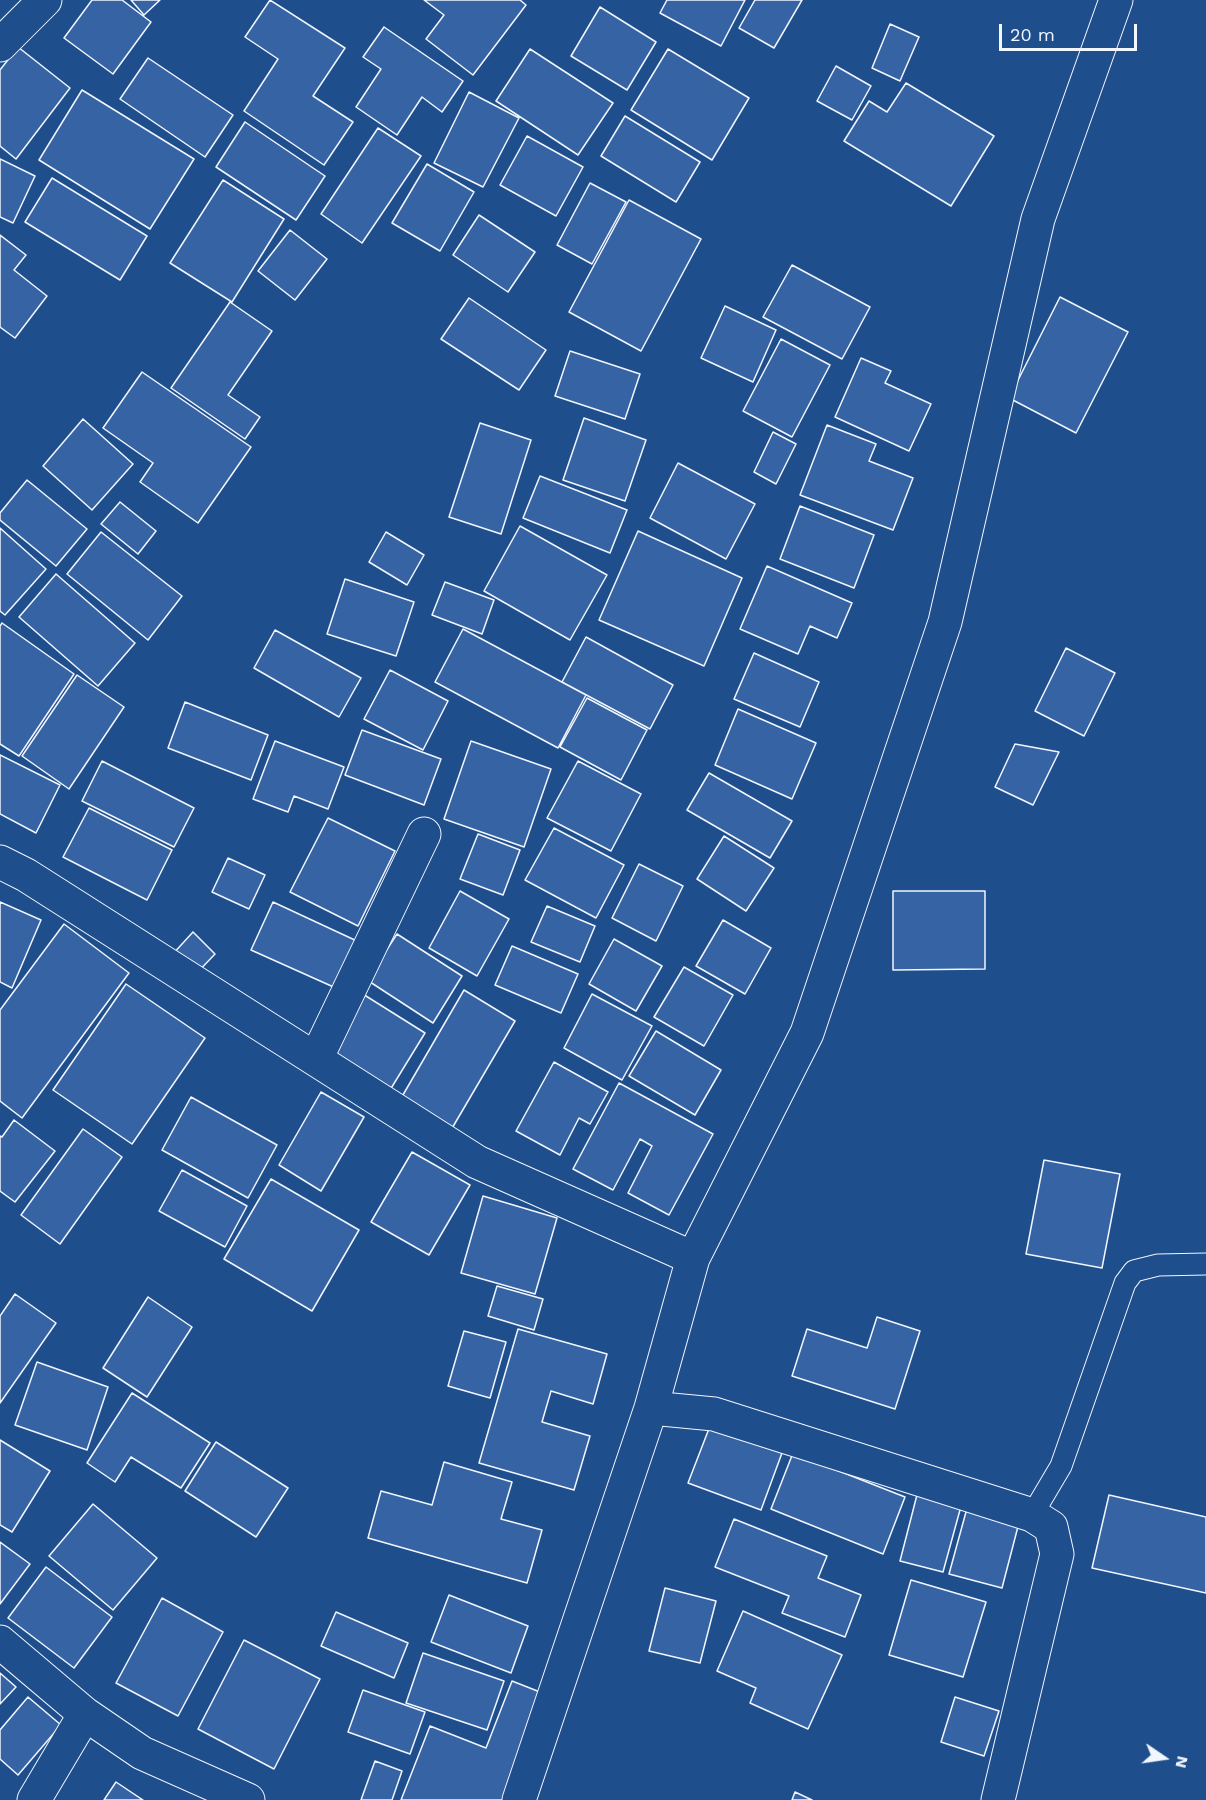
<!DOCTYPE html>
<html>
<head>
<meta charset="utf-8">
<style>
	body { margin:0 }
	#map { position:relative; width:1206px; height:1800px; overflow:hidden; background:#1f4e8c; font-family:"Work Sans",sans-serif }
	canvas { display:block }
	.north { position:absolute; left:1134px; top:1728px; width:60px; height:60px; -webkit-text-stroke:4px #1f4e8c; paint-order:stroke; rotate:103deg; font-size:16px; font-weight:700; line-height:24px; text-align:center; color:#f2f6ff }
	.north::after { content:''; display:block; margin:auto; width:21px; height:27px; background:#f2f6ff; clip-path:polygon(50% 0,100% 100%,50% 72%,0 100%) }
	.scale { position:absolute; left:999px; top:24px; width:138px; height:27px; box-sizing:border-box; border:3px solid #f2f6ff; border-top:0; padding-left:8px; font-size:18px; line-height:21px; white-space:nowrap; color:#f2f6ff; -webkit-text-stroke:4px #1f4e8c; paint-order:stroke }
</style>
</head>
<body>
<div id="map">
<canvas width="1206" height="1800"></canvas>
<div class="north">N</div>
<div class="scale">20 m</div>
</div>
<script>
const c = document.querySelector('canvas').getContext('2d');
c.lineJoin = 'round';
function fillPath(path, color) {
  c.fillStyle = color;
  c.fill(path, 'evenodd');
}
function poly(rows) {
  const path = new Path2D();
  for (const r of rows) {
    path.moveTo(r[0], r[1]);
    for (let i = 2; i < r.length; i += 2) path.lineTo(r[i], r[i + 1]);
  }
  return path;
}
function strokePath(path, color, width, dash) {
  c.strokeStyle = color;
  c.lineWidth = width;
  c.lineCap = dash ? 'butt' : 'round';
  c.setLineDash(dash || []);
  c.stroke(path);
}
const building = poly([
	[92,0,122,0,151,22,113,74,64,38,92,0],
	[131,0,160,0,144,15,131,0],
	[270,0,345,48,313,96,353,122,324,165,244,111,278,59,245,37,270,0],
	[424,0,520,0,526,5,473,75,426,39,444,15,424,0],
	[667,0,745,0,721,46,660,13,667,0],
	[755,0,802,0,774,48,739,28,755,0],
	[600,7,656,42,627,90,571,56,600,7],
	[890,24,919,37,900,81,872,68,890,24],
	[384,27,463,81,442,112,422,97,397,135,356,107,381,69,363,57,384,27],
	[18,47,70,88,16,159,0,146,0,70,18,47],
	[530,49,613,103,578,155,496,101,530,49],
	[668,49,749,98,712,160,631,110,668,49],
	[148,58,233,115,205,157,120,99,148,58],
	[836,66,871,86,852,120,817,101,836,66],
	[906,83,994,136,951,206,844,141,869,101,887,112,906,83],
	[82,90,194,159,150,229,39,160,82,90],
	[469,92,519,118,483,187,434,163,469,92],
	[625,116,700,162,676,202,601,156,625,116],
	[245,122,325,176,296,220,216,167,245,122],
	[378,128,421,156,362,243,321,214,378,128],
	[527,136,583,167,556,216,500,185,527,136],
	[0,159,35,176,13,223,0,217,0,159],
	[427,164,474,192,440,251,392,223,427,164],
	[52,178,147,236,120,280,25,222,52,178],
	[223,180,284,219,232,302,170,263,223,180],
	[590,183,626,202,592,264,557,245,590,183],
	[629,200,701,239,641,351,569,312,629,200],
	[479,215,535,252,508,292,453,255,479,215],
	[290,230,327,259,295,300,258,271,290,230],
	[0,235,26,255,14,270,47,296,15,338,0,327,0,235],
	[792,265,870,307,842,359,763,317,792,265],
	[1060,297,1128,332,1076,433,1009,398,1060,297],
	[469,298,546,350,519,390,441,339,469,298],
	[230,302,272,331,228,395,260,417,245,439,171,388,230,302],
	[725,306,776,330,753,382,701,358,725,306],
	[781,339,830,365,792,437,743,411,781,339],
	[570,351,640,374,625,419,555,396,570,351],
	[861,358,891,371,885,383,931,404,909,451,835,417,861,358],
	[142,372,251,447,198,523,140,482,153,463,103,428,142,372],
	[584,418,646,440,625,501,563,480,584,418],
	[83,419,133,464,92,510,43,466,83,419],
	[480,423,531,440,501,534,449,517,480,423],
	[827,425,876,444,869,461,913,478,893,530,800,495,827,425],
	[773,432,796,444,776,484,754,472,773,432],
	[678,463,755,504,726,559,650,518,678,463],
	[540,476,627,510,610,553,523,518,540,476],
	[27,480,87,529,56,566,0,520,0,513,27,480],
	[120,502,156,531,138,554,101,524,120,502],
	[800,506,874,535,854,588,780,559,800,506],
	[520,526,607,575,570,640,484,591,520,526],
	[0,528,46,569,5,615,0,611,0,528],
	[638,531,742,578,704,666,599,620,638,531],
	[101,532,182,596,148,640,67,574,101,532],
	[386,532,424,555,407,585,369,562,386,532],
	[767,566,852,603,837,638,810,626,798,654,740,629,767,566],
	[56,574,135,643,98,686,19,617,56,574],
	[345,579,414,602,396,656,327,634,345,579],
	[445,582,494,600,482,634,432,615,445,582],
	[2,623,74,674,19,756,0,744,0,626,2,623],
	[463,629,586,695,558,748,435,682,463,629],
	[275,630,361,678,339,717,254,668,275,630],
	[586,637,673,685,650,729,562,682,586,637],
	[1066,648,1115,673,1084,736,1035,711,1066,648],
	[754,653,819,682,800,727,734,699,754,653],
	[390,670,448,701,423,750,364,719,390,670],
	[77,675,124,707,69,789,22,756,77,675],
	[587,698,647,730,621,780,560,747,587,698],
	[185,702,268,735,251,780,168,748,185,702],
	[738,709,816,743,792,799,715,765,738,709],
	[362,730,441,759,424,805,345,775,362,730],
	[275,741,344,767,328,809,294,796,288,812,253,799,275,741],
	[471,741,551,769,524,847,444,819,471,741],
	[1015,744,1059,752,1033,805,995,787,1015,744],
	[0,755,60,785,36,833,0,814,0,755],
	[102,761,194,808,174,847,82,801,102,761],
	[578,761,641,794,611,851,547,818,578,761],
	[709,773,792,821,770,858,687,810,709,773],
	[89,808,172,850,147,900,63,857,89,808],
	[328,818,395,851,358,926,290,892,328,818],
	[554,828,624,865,596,918,525,880,554,828],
	[478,834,520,850,503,895,460,879,478,834],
	[724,836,774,868,746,911,697,879,724,836],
	[228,858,265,875,249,909,212,892,228,858],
	[639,864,683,886,656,941,612,918,639,864],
	[460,891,509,919,477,976,429,948,460,891],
	[893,891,985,891,985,969,893,970,893,891],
	[0,902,41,920,12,988,0,982,0,902],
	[273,902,359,942,338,989,251,950,273,902],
	[547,906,595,926,580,962,531,942,547,906],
	[723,920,771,948,745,994,696,966,723,920],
	[64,924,129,973,22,1118,0,1101,0,1010,64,924],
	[193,932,215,954,193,977,171,956,193,932],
	[397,934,462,976,433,1023,367,980,397,934],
	[614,939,662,966,636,1011,589,984,614,939],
	[512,946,578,974,561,1013,495,985,512,946],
	[684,967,733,995,704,1046,654,1017,684,967],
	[126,984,205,1038,132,1144,53,1090,126,984],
	[464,990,515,1021,451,1130,400,1100,464,990],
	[358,991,425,1033,390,1090,327,1052,358,991],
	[592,994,652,1026,622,1080,564,1048,592,994],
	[656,1031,721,1070,695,1115,629,1076,656,1031],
	[554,1062,608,1092,590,1124,579,1118,560,1155,516,1131,554,1062],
	[619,1083,713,1134,669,1215,628,1193,652,1146,640,1139,613,1190,573,1169,619,1083],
	[321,1092,364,1117,321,1191,279,1165,321,1092],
	[191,1097,277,1145,248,1198,162,1150,191,1097],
	[14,1120,55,1151,15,1202,0,1191,0,1136,2,1137,14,1120],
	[83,1129,122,1157,60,1244,21,1215,83,1129],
	[412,1152,470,1185,429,1255,371,1222,412,1152],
	[1044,1160,1120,1174,1102,1268,1026,1254,1044,1160],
	[182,1170,247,1206,225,1247,159,1211,182,1170],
	[271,1179,359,1230,312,1311,224,1259,271,1179],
	[483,1196,557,1218,535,1294,461,1273,483,1196],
	[497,1286,543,1299,534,1330,488,1316,497,1286],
	[15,1294,56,1323,0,1403,0,1316,15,1294],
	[148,1297,192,1327,147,1397,103,1368,148,1297],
	[877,1317,920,1331,895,1409,792,1376,807,1329,867,1348,877,1317],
	[518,1329,607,1354,593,1404,551,1391,542,1422,590,1436,574,1490,479,1463,518,1329],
	[464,1331,506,1342,490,1398,448,1386,464,1331],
	[37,1362,108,1387,87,1450,15,1425,37,1362],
	[132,1393,210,1443,181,1488,131,1457,115,1482,87,1463,132,1393],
	[710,1426,782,1453,761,1510,688,1483,710,1426],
	[0,1440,50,1471,12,1532,0,1525,0,1440],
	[216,1442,288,1488,256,1537,185,1491,216,1442],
	[793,1453,905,1497,883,1554,771,1509,793,1453],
	[444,1462,512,1482,501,1519,542,1530,527,1583,368,1538,381,1491,432,1505,444,1462],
	[919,1487,963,1499,943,1572,900,1561,919,1487],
	[1109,1495,1206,1517,1206,1593,1092,1568,1109,1495],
	[969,1501,1021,1515,1002,1588,949,1574,969,1501],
	[93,1504,157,1558,113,1610,49,1556,93,1504],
	[734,1519,827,1556,818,1578,861,1595,845,1637,782,1613,789,1596,715,1567,734,1519],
	[0,1542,30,1564,0,1604,0,1542],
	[46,1567,112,1617,74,1668,8,1618,46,1567],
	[911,1580,986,1602,963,1677,889,1655,911,1580],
	[665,1588,716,1601,700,1663,649,1651,665,1588],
	[449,1595,528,1626,511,1673,431,1642,449,1595],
	[162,1598,223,1632,178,1716,116,1683,162,1598],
	[743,1611,842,1655,808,1729,750,1703,756,1688,717,1671,743,1611],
	[336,1612,408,1643,394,1678,321,1646,336,1612],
	[244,1640,320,1679,274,1769,198,1729,244,1640],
	[423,1653,504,1681,487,1730,406,1703,423,1653],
	[0,1673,16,1687,0,1704,0,1673],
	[512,1681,545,1694,504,1800,401,1800,430,1726,486,1748,512,1681],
	[363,1690,425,1712,410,1754,348,1732,363,1690],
	[28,1697,61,1725,18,1775,0,1759,0,1730,28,1697],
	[955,1697,999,1711,984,1756,941,1742,955,1697],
	[375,1761,402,1771,392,1800,361,1800,375,1761],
	[116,1782,143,1800,104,1800,116,1782],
	[795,1792,812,1800,792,1800,795,1792]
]);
fillPath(building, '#3563a3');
strokePath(building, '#f2f6ff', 1.5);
const lane = poly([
	[1032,1515,1061,1466,1125,1283,1134,1271,1158,1265,1206,1264]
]);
const street = poly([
	[0,45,45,0],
	[0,862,26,875,477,1162,693,1258],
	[316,1059,424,834],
	[651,1408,714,1414,1032,1515,1051,1527,1057,1554,998,1800],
	[0,1642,85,1714,142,1753,248,1800],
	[34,1800,85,1714],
	[519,1800,651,1408,693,1258,807,1033,945,622,1038,219,1116,0]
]);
strokePath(lane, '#f2f6ff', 23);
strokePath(street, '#f2f6ff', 35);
strokePath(lane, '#1f4e8c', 21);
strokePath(street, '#1f4e8c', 33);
</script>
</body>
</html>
